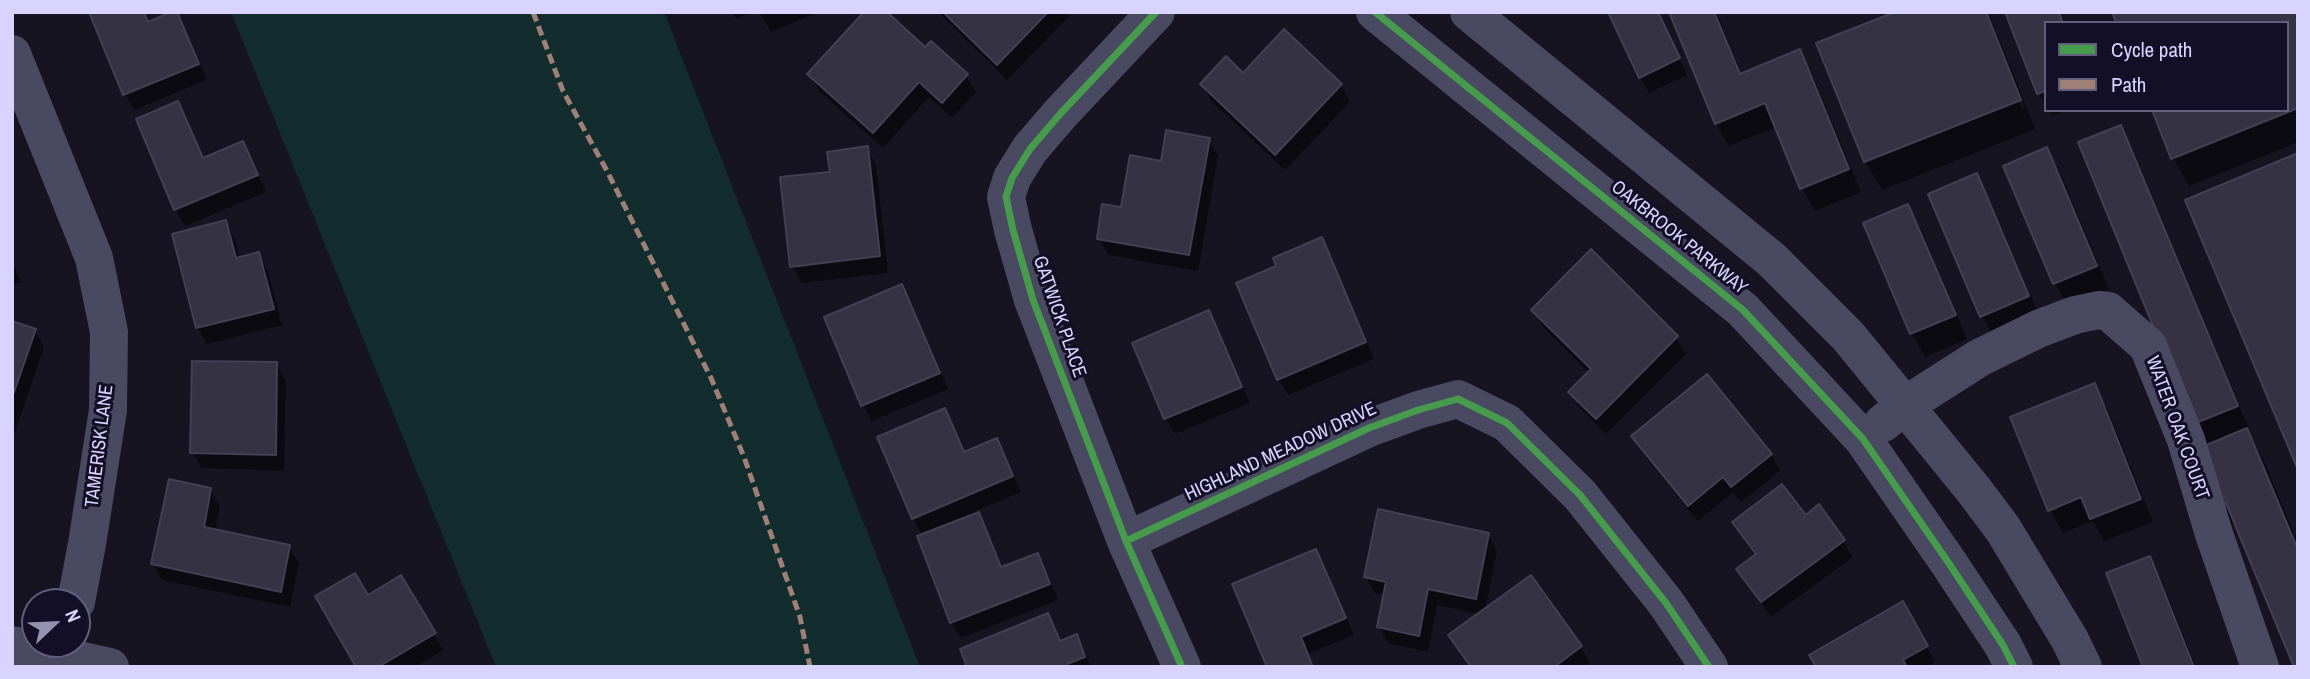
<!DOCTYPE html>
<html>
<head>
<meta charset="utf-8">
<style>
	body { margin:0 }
	#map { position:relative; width:2310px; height:679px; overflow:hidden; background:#161421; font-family:"Archivo Narrow",sans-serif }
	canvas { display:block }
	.frame { position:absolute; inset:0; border:14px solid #d9d4ff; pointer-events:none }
	.legend { position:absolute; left:2044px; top:21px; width:245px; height:91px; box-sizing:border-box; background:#130f26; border:2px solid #625e7d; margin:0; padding:9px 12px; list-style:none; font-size:21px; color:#d9d4ff }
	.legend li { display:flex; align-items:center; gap:14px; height:35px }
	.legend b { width:35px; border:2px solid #625e7d }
	.north { position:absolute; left:21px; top:588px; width:70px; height:70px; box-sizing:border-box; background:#130f26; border:2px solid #625e7d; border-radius:50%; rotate:67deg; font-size:19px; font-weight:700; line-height:28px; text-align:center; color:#d9d4ff }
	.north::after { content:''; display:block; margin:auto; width:24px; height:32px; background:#9591b1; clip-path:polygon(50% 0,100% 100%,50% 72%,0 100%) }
</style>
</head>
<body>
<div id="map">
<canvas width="2310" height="679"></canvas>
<div class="frame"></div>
<ul class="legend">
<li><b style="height:9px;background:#469c4c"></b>Cycle path</li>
<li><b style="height:9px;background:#9e8076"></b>Path</li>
</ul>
<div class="north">N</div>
</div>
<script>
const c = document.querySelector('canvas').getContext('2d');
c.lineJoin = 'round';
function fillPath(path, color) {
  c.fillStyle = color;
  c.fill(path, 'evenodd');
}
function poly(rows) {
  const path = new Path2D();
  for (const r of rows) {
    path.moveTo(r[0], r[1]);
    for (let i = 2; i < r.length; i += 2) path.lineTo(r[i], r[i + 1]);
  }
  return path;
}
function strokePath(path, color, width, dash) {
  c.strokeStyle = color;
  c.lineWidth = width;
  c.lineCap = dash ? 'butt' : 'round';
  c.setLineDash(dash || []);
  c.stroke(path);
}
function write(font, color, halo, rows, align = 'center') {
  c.font = font + ' "Archivo Narrow",sans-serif';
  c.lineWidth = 6;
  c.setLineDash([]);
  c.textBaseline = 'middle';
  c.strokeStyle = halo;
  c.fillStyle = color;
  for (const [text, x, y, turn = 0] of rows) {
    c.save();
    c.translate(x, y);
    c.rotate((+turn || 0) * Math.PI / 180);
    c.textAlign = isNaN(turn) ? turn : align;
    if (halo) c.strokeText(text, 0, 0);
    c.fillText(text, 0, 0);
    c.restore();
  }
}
fillPath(poly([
	[231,12,664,12,920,667,496,667]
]), '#132c2d');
fillPath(poly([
	[91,12,145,12,150,23,176,12,185,29,207,80,134,110,125,94],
	[732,12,753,12,736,19],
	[759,12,819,12,771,32],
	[940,12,1069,12,1070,15,1007,80,944,18],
	[1658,12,1687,75,1649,93,1640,77],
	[1671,12,1716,12,1742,75,1799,51,1812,74,1861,192,1815,211,1802,188,1777,127,1729,146,1716,123],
	[1984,12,2022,109,2025,108,1989,12,2035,129,1882,190,1865,162,1819,44],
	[2007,12,2061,12,2065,23,2046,23,2046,105,2039,93],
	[2298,12,2298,142,2189,186,2173,158,2154,110,2287,110,2287,23],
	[1284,32,1341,85,1350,102,1285,170,1211,101,1202,84,1243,75],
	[925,50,966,76,976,92,952,118,929,97,883,148,819,91,810,75],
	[178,103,204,159,243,143,266,192,185,226,176,210,138,120],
	[2049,110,2068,110,2052,116],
	[2120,127,2133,150,2249,429,2246,431,2263,459,2298,543,2298,667,2240,532,2238,533,2221,505,2208,446,2195,423],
	[1209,140,1218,156,1198,271,1108,255,1099,238,1163,163],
	[867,148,876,165,888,273,802,283,792,266,832,173],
	[2046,149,2060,172,2109,289,2068,306,2055,283,2005,167],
	[1976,175,1989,198,2041,320,1995,339,1982,316],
	[1907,206,1921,229,1967,339,1925,357,1912,334,1865,224],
	[225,222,235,239,240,259,258,255,268,271,282,325,207,344,197,327],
	[1321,239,1330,256,1374,359,1288,395,1278,379,1278,267],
	[12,261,21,282,12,285],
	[901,286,911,302,948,389,872,421,863,405,826,318],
	[1533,310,1676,338,1686,354,1606,434,1580,408,1570,392,1589,373,1543,327],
	[1209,313,1218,329,1250,403,1175,434,1165,418],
	[12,323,35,331,44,347,14,435],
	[276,364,286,381,284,471,202,468,192,452],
	[2094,385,2107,408,2153,522,2104,541,2093,521,2063,533,2050,510],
	[945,410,965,453,997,440,1021,492,976,511,987,530,1003,568,1037,555,1046,571,1058,600,961,638,951,622,923,536,913,518],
	[1633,436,1771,454,1780,471,1741,502,1733,492,1698,521,1642,453],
	[210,490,220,506,215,531,289,547,299,563,290,607,162,580,153,564],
	[1805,517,1843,541,1853,557,1771,617,1738,569,1756,555,1735,522],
	[1488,535,1497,551,1485,610,1581,647,1590,663,1585,667,1471,667,1450,636,1480,614,1437,605,1428,652,1388,643,1379,627,1385,595,1375,593,1366,577],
	[1316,551,1325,567,1354,635,1308,654,1314,667,1269,667],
	[2149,558,2162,581,2196,667,2145,667],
	[401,577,443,650,415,667,358,667,367,597],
	[1902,604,1935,662,1928,667,1818,667],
	[1047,615,1061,642,1076,636,1091,667,969,667]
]), '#0007');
const building = poly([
	[89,12,144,12,148,22,171,12,177,12,199,64,123,95,89,12],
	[864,12,887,12,925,47,931,41,968,74,942,103,919,82,873,133,807,74,864,12],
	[943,12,1048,12,997,65,943,12],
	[1608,12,1658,12,1680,58,1639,78,1608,12],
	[1669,12,1714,12,1740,74,1800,49,1849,169,1800,189,1765,103,1715,124,1669,12],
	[1895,12,1986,12,2021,100,1864,162,1816,43,1895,12],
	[2005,12,2059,12,2063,23,2046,23,2046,91,2037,94,2005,12],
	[2112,12,2298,12,2298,108,2171,159,2152,110,2287,110,2287,23,2116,23,2112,12],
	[1284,29,1342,84,1275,155,1200,84,1226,56,1243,73,1284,29],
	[178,101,203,158,243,141,258,175,174,210,136,119,178,101],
	[2121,125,2238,406,2193,424,2078,142,2121,125],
	[1166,130,1210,138,1189,255,1097,239,1102,204,1121,207,1130,155,1161,161,1166,130],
	[868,146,880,256,790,267,780,177,830,172,827,152,868,146],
	[2047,147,2097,266,2053,284,2003,166,2047,147],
	[2298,153,2298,470,2185,200,2298,153],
	[1977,173,2029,296,1980,317,1928,194,1977,173],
	[1908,204,1956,315,1910,334,1863,223,1908,204],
	[226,220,236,258,259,252,274,309,196,328,172,234,226,220],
	[1322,237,1366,342,1277,380,1236,283,1276,266,1273,258,1322,237],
	[1591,249,1678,336,1596,419,1568,392,1591,369,1531,310,1591,249],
	[902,284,940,373,861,406,824,317,902,284],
	[1209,310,1242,387,1164,419,1132,343,1209,310],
	[12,321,36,329,12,398,12,321],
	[192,361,277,362,276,455,190,453,192,361],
	[1707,374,1772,454,1731,487,1723,477,1688,506,1631,436,1707,374],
	[2095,383,2141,499,2090,519,2081,497,2048,511,2010,417,2095,383],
	[945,408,964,452,997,438,1013,476,912,519,877,437,945,408],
	[2247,428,2298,550,2298,667,2294,667,2226,503,2220,505,2197,449,2247,428],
	[169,479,211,488,204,527,290,545,281,592,151,564,169,479],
	[1782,484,1806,515,1819,504,1845,540,1761,602,1736,569,1756,554,1732,522,1782,484],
	[1378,509,1489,533,1476,599,1428,589,1419,636,1377,627,1386,582,1364,577,1378,509],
	[979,512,1001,567,1038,553,1050,584,950,623,917,536,979,512],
	[1316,549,1346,618,1301,637,1313,667,1267,667,1232,584,1316,549],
	[2150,556,2194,667,2143,667,2106,573,2150,556],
	[355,573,368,595,401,575,436,633,378,667,356,667,315,596,355,573],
	[1531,575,1582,646,1554,667,1471,667,1448,635,1531,575],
	[1903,601,1928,646,1903,660,1907,667,1816,667,1809,655,1903,601],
	[1048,613,1060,641,1077,634,1085,657,1067,664,1068,667,967,667,960,649,1048,613]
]);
fillPath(building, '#343243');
strokePath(building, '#433f54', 2);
strokePath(poly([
	[1156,12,1061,113,1030,149,1012,178,1006,197,1013,230,1033,300,1126,541,1182,667],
	[1375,12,1743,310,1863,439,1948,562,2003,645,2014,667],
	[1469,12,1772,260,1848,336,1973,489,2003,529,2070,640,2083,667],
	[12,54,94,258,109,332,108,410,87,544,76,602],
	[1883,423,1904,406,1979,358,2038,329,2075,315,2099,310,2108,311,2148,346,2186,440,2214,534,2260,667],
	[1126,541,1369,428,1418,410,1458,399,1507,423,1580,495,1666,603,1709,667],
	[12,645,110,667]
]), '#4a4962', 38);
strokePath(poly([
	[533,12,563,91,607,171,711,378,744,457,800,617,810,667]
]), '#9e8076', 5, [10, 5]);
strokePath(poly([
	[1156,12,1061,113,1030,149,1012,178,1006,197,1013,230,1033,300,1126,541,1182,667],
	[1375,12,1743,310,1863,439,1948,562,2003,645,2014,667],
	[1126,541,1369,428,1418,410,1458,399,1507,423,1580,495,1666,603,1709,667]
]), '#469c4c', 7);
write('19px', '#d9d4ff', '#130f26', [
	["OAKBROOK PARKWAY",1679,238,39],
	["GATWICK PLACE",1059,317,71],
	["WATER OAK COURT",2177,428,70],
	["TAMERISK LANE",100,446,-83],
	["HIGHLAND MEADOW DRIVE",1281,452,-25]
]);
</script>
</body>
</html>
